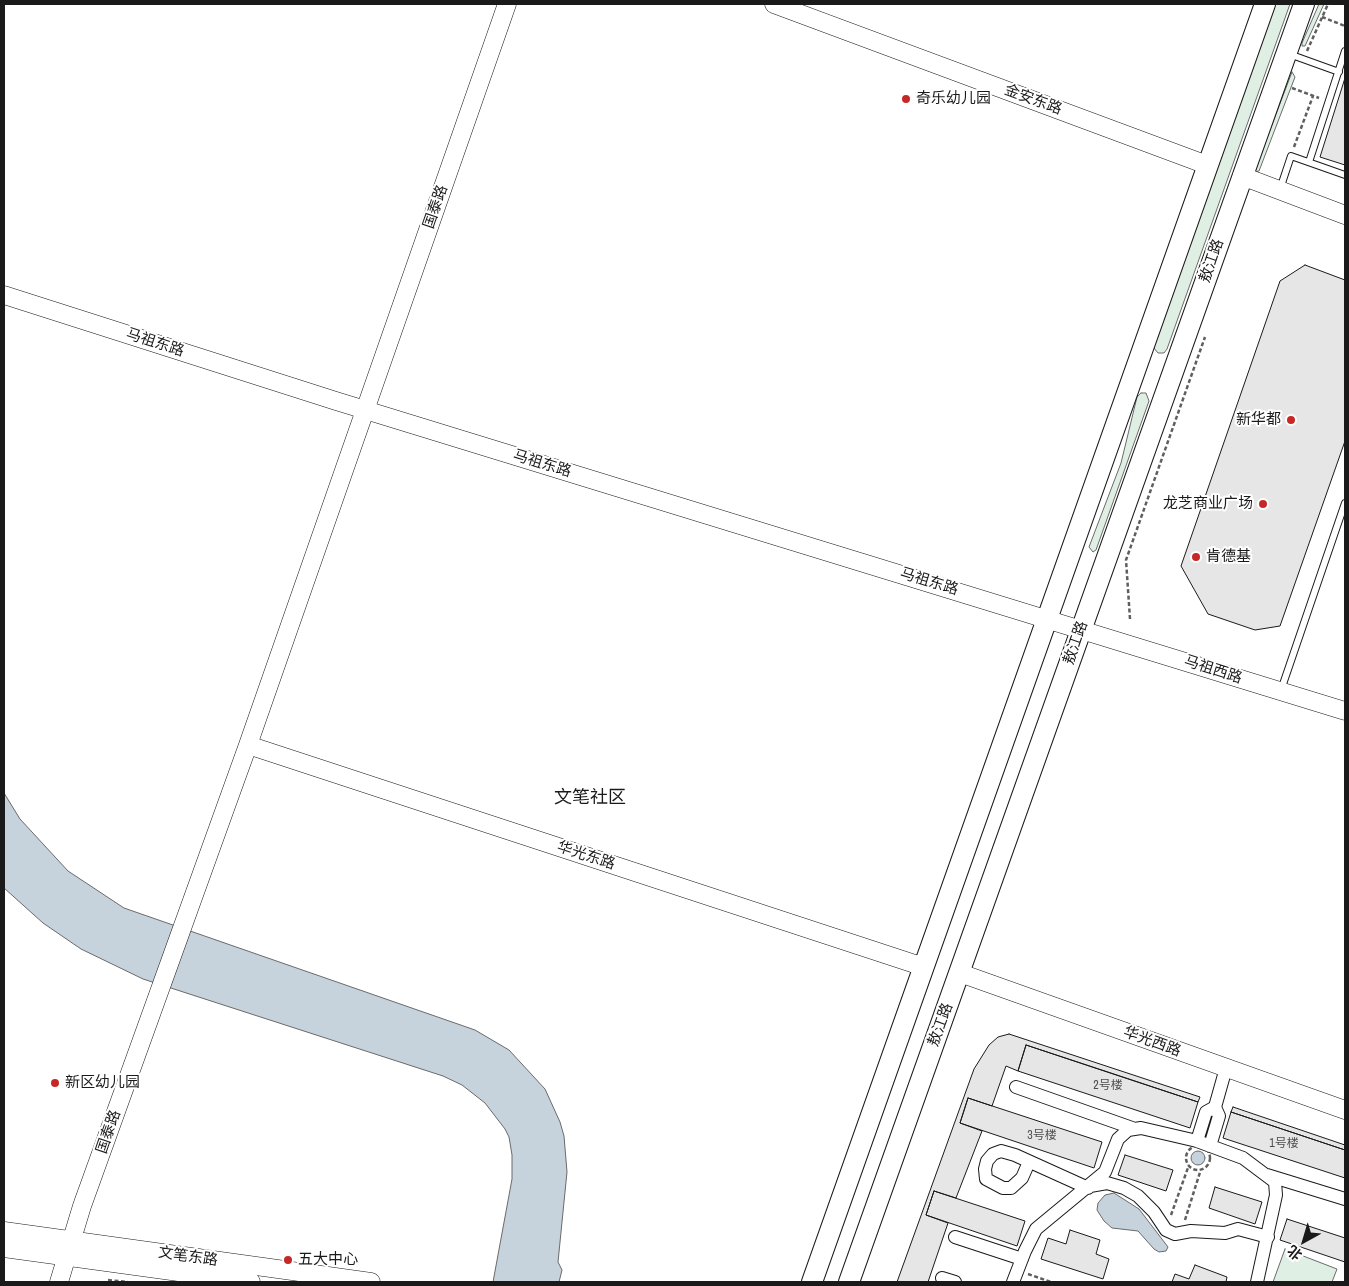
<!DOCTYPE html>
<html>
<head>
<meta charset="utf-8">
<style>
	body { margin:0 }
	#map { position:relative; width:1349px; height:1286px; overflow:hidden; background:#fff; font-family:"Archivo Narrow","Noto Sans SC",sans-serif }
	canvas { display:block }
	.frame { position:absolute; inset:0; border:5px solid #1a1a1a; pointer-events:none }
	.north { position:absolute; left:1279px; top:1216px; width:50px; height:50px; -webkit-text-stroke:4px #fff; paint-order:stroke; rotate:219deg; font-size:14px; font-weight:700; line-height:20px; text-align:center; color:#1a1a1a }
	.north::after { content:''; display:block; margin:auto; width:18px; height:22px; background:#1a1a1a; clip-path:polygon(50% 0,100% 100%,50% 72%,0 100%) }
</style>
</head>
<body>
<div id="map">
<canvas width="1349" height="1286"></canvas>
<div class="frame"></div>
<div class="north">北</div>
</div>
<script>
const c = document.querySelector('canvas').getContext('2d');
c.lineJoin = 'round';
function fillPath(path, color) {
  c.fillStyle = color;
  c.fill(path, 'evenodd');
}
function poly(rows) {
  const path = new Path2D();
  for (const r of rows) {
    if (r.length === 3) {
      path.moveTo(r[0] + r[2], r[1]);
      path.arc(r[0], r[1], r[2], 0, 2 * Math.PI);
      continue;
    }
    path.moveTo(r[0], r[1]);
    for (let i = 2; i < r.length; i += 2) path.lineTo(r[i], r[i + 1]);
  }
  return path;
}
function strokePath(path, color, width, dash) {
  c.strokeStyle = color;
  c.lineWidth = width;
  c.lineCap = dash ? 'butt' : 'round';
  c.setLineDash(dash || []);
  c.stroke(path);
}
function write(font, color, halo, rows, align = 'center') {
  c.font = font + ' "Archivo Narrow","Noto Sans SC",sans-serif';
  c.lineWidth = 4;
  c.setLineDash([]);
  c.textBaseline = 'middle';
  c.strokeStyle = halo;
  c.fillStyle = color;
  for (const [text, x, y, turn = 0] of rows) {
    c.save();
    c.translate(x, y);
    c.rotate((+turn || 0) * Math.PI / 180);
    c.textAlign = isNaN(turn) ? turn : align;
    if (halo) c.strokeText(text, 0, 0);
    c.fillText(text, 0, 0);
    c.restore();
  }
}
const green = poly([
	[1274,4,1290,4,1167,349,1164,353,1158,353,1154,348,1154,342,1274,4],
	[1319,4,1324,4,1305,46,1302,46,1302,43,1319,4],
	[1292,72,1295,77,1259,171,1254,172,1292,72],
	[1141,393,1146,393,1149,401,1096,550,1093,552,1089,547,1121,463,1137,397,1141,393],
	[1285,1249,1337,1269,1332,1282,1273,1282,1285,1249]
]);
fillPath(green, '#e0efe3');
strokePath(green, '#6a6a6a', 1);
const water = poly([
	[4,793,20,819,68,871,124,908,475,1030,509,1050,545,1089,560,1122,564,1136,567,1172,558,1262,562,1270,559,1282,493,1282,512,1179,512,1155,509,1137,505,1129,485,1103,462,1085,443,1076,143,979,81,949,43,923,4,888,4,793],
	[1198,1158,7],
	[1114,1193,1139,1209,1168,1247,1166,1251,1159,1252,1154,1249,1138,1231,1112,1228,1104,1221,1097,1210,1098,1203,1105,1195,1114,1193]
]);
fillPath(water, '#c6d2dc');
strokePath(water, '#6a6a6a', 1);
const building = poly([
	[1345,78,1345,165,1320,157,1345,78],
	[1305,265,1345,280,1345,441,1280,626,1255,630,1208,614,1181,566,1280,281,1305,265],
	[1009,1034,1200,1097,1198,1102,1026,1045,1018,1071,1006,1066,992,1106,968,1098,960,1123,982,1131,956,1198,934,1191,926,1215,948,1223,928,1282,897,1282,974,1069,989,1045,998,1037,1009,1034],
	[1026,1045,1198,1102,1190,1128,1018,1071,1026,1045],
	[968,1098,1102,1142,1094,1168,960,1123,968,1098],
	[1233,1107,1345,1145,1345,1150,1231,1112,1233,1107],
	[1231,1112,1345,1150,1345,1178,1223,1138,1231,1112],
	[1125,1155,1173,1170,1166,1191,1118,1175,1125,1155],
	[1215,1187,1262,1202,1255,1224,1209,1208,1215,1187],
	[934,1191,1025,1221,1017,1246,926,1215,934,1191],
	[1287,1219,1345,1238,1345,1262,1280,1240,1287,1219],
	[1070,1230,1100,1240,1096,1254,1109,1259,1103,1279,1041,1259,1048,1238,1066,1244,1070,1230],
	[1195,1265,1227,1277,1226,1282,1172,1282,1175,1274,1189,1279,1195,1265]
]);
fillPath(building, '#e6e6e6');
strokePath(building, '#1a1a1a', 1);
const lane = poly([
	[1289,54,1339,72],
	[1309,162,1345,51],
	[1280,189,1291,156,1345,175],
	[1281,690,1345,503]
]);
const street = poly([
	[1016,1087,1135,1129],
	[1197,1141,1206,1112,1215,1107],
	[1210,1146,1219,1116,1215,1107,1226,1068],
	[1029,1162,1022,1178,1011,1188,1003,1188,986,1179,985,1169,987,1161,993,1154,1001,1151,1015,1155,1088,1188],
	[1267,1175,1345,1199],
	[1090,1186,1107,1183,1124,1188,1138,1196,1154,1212,1166,1230,1175,1234,1191,1231,1225,1233,1238,1229,1268,1237],
	[955,1237,1022,1259],
	[942,1278,955,1282],
	[1013,1282,1025,1251,1036,1229,1105,1172,1118,1139,1128,1130,1141,1128,1197,1141,1243,1158,1275,1182,1276,1195,1257,1282]
]);
const secondary = poly([
	[774,4,1207,165],
	[1242,176,1345,215],
	[4,295,336,401,1345,711],
	[248,745,924,967],
	[960,973,1345,1110],
	[4,1231,371,1282],
	[4,1248,251,1282],
	[59,1282,82,1206,248,745,507,4]
]);
const primary = poly([
	[812,1282,1265,4],
	[849,1282,1304,4]
]);
strokePath(lane, '#1a1a1a', 8);
strokePath(street, '#1a1a1a', 14);
strokePath(secondary, '#1a1a1a', 19);
strokePath(primary, '#1a1a1a', 22);
strokePath(poly([
	[1322,17,1345,26],
	[1307,51,1328,4],
	[1292,88,1319,98],
	[1294,147,1313,96],
	[1130,619,1126,560,1205,337],
	[1198,1158,12],
	[1171,1215,1189,1165],
	[1185,1220,1201,1169],
	[1028,1274,1051,1282],
	[108,1280,128,1282]
]), '#5f5f5f', 2.5, [4, 2.5]);
strokePath(lane, '#fff', 6);
strokePath(street, '#fff', 12);
strokePath(secondary, '#fff', 18);
strokePath(primary, '#fff', 20);
for (const [x, y, r, color] of [
	[906,99,5,"#c62828"],
	[1291,420,5,"#c62828"],
	[1263,504,5,"#c62828"],
	[1196,557,5,"#c62828"],
	[55,1083,5,"#c62828"],
	[288,1260,5,"#c62828"]
]) {
  const dot = new Path2D();
  dot.arc(x, y, r, 0, 2 * Math.PI);
  c.fillStyle = color;
  c.fill(dot);
  strokePath(dot, '#fff', 2);
}
write('12px', '#4d4d4d', null, [
	["2号楼",1108,1086],
	["3号楼",1042,1136],
	["1号楼",1284,1144]
]);
write('15px', '#1a1a1a', '#fff', [
	["奇乐幼儿园",916,99],
	["新华都",1281,420,"right"],
	["龙芝商业广场",1253,504,"right"],
	["肯德基",1206,557],
	["新区幼儿园",65,1083],
	["五大中心",298,1260]
], 'left');
write('15px', '#1a1a1a', '#fff', [
	["金安东路",1033,100,20],
	["国泰路",436,207,-71],
	["敖江路",1212,261,-71],
	["马祖东路",155,343,18],
	["马祖东路",542,464,17],
	["马祖东路",929,582,17],
	["敖江路",1076,643,-71],
	["马祖西路",1213,670,18],
	["华光东路",586,856,18],
	["敖江路",941,1025,-70],
	["华光西路",1152,1042,20],
	["国泰路",109,1132,-71],
	["文笔东路",188,1257,8]
]);
write('18px', '#1a1a1a', '#fff', [
	["文笔社区",590,798]
]);
</script>
</body>
</html>
